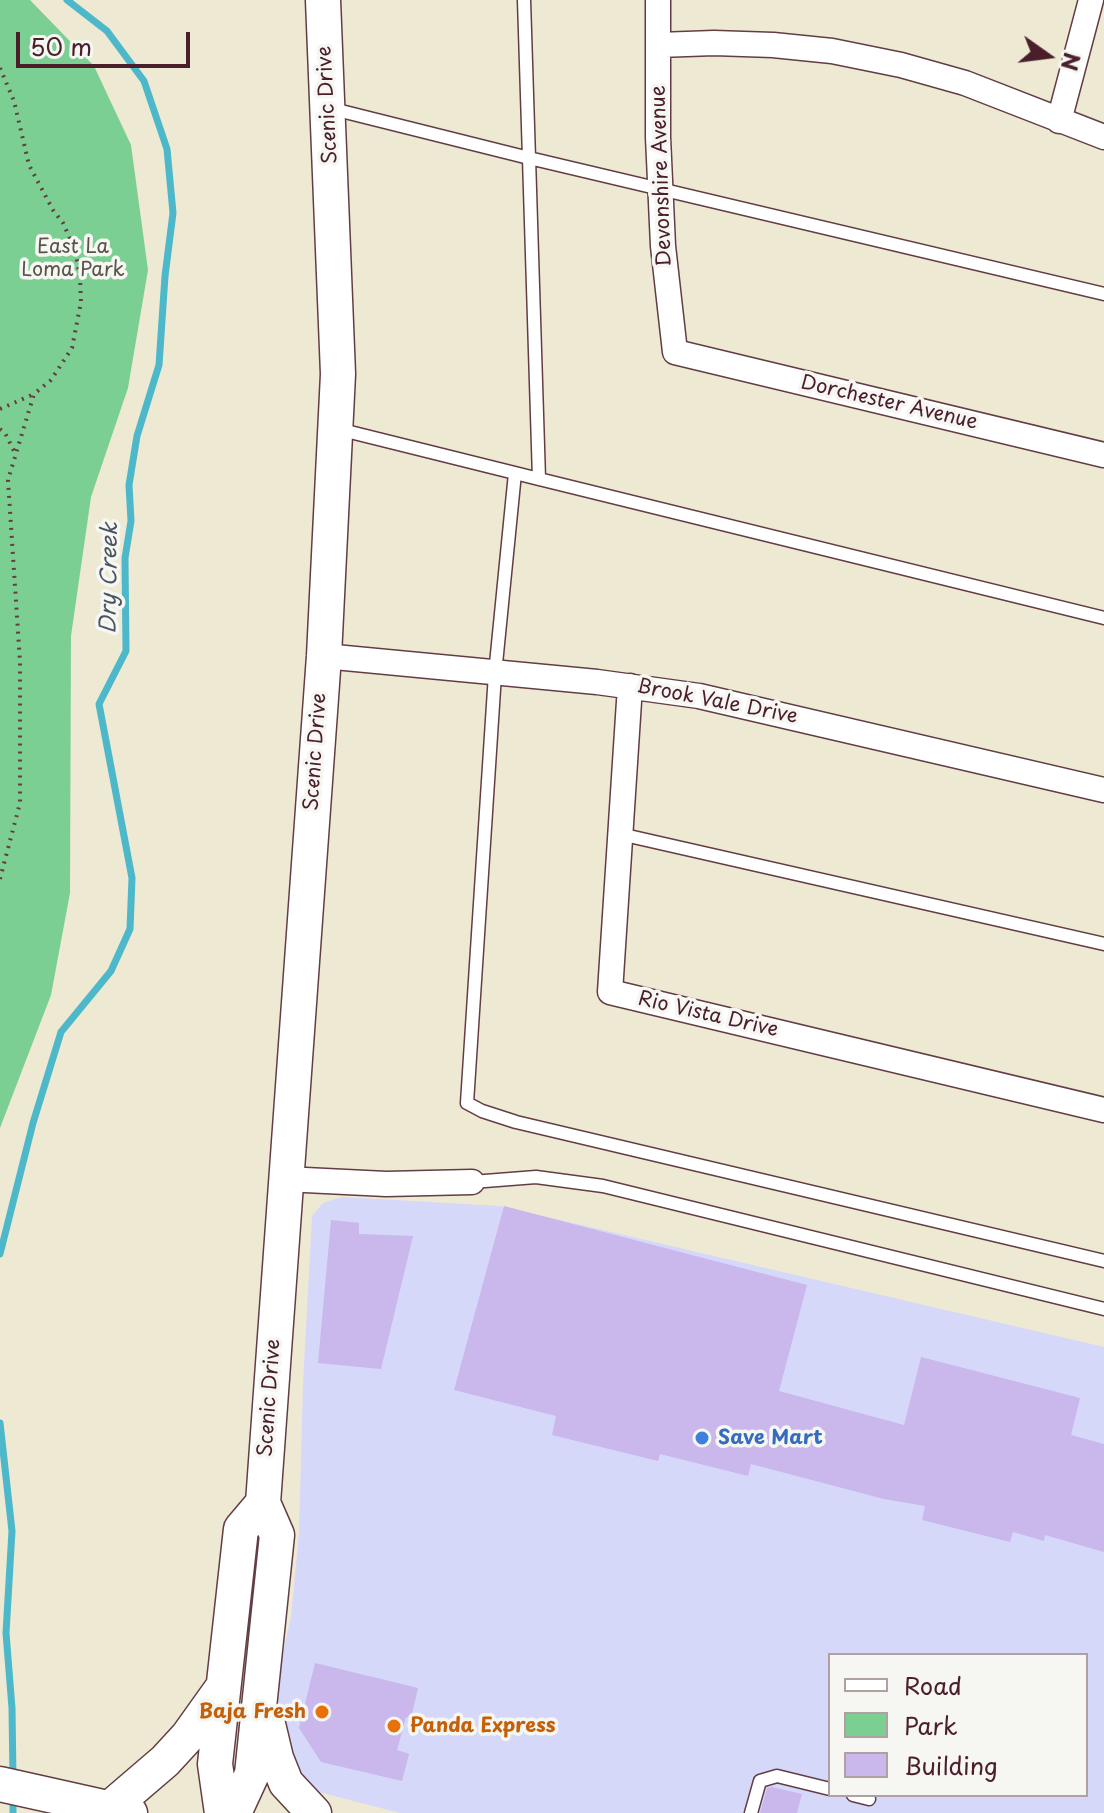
<!DOCTYPE html>
<html>
<head>
<meta charset="utf-8">
<style>
	body { margin:0 }
	#map { position:relative; width:1104px; height:1813px; overflow:hidden; background:#eee9d3; font-family:"Playpen Sans",sans-serif }
	canvas { display:block }
	.legend { position:absolute; left:828px; top:1653px; width:260px; height:144px; box-sizing:border-box; background:#f6f6f2; border:2px solid #b1a0a2; margin:0; padding:10px 14px; list-style:none; font-size:24px; color:#4a1f2b }
	.legend li { display:flex; align-items:center; gap:16px; height:40px }
	.legend b { width:40px; border:2px solid #b1a0a2 }
	.north { position:absolute; left:1008px; top:16px; width:80px; height:80px; -webkit-text-stroke:6px #f6f6f2; paint-order:stroke; rotate:104deg; font-size:22px; font-weight:700; line-height:32px; text-align:center; color:#4a1f2b }
	.north::after { content:''; display:block; margin:auto; width:28px; height:36px; background:#4a1f2b; clip-path:polygon(50% 0,100% 100%,50% 72%,0 100%) }
	.scale { position:absolute; left:16px; top:32px; width:174px; height:36px; box-sizing:border-box; border:4px solid #4a1f2b; border-top:0; padding-left:10px; font-size:24px; line-height:28px; white-space:nowrap; color:#4a1f2b; -webkit-text-stroke:6px #f6f6f2; paint-order:stroke }
</style>
</head>
<body>
<div id="map">
<canvas width="1104" height="1813"></canvas>
<ul class="legend">
<li><b style="height:10px;background:#fff"></b>Road</li>
<li><b style="height:22px;background:#7ccf92"></b>Park</li>
<li><b style="height:22px;background:#cab7eb"></b>Building</li>
</ul>
<div class="north">N</div>
<div class="scale">50 m</div>
</div>
<script>
const c = document.querySelector('canvas').getContext('2d');
c.lineJoin = 'round';
function fillPath(path, color) {
  c.fillStyle = color;
  c.fill(path, 'evenodd');
}
function poly(rows) {
  const path = new Path2D();
  for (const r of rows) {
    path.moveTo(r[0], r[1]);
    for (let i = 2; i < r.length; i += 2) path.lineTo(r[i], r[i + 1]);
  }
  return path;
}
function strokePath(path, color, width, dash) {
  c.strokeStyle = color;
  c.lineWidth = width;
  c.lineCap = dash ? 'butt' : 'round';
  c.setLineDash(dash || []);
  c.stroke(path);
}
function write(font, color, halo, rows, align = 'center') {
  c.font = font + ' "Playpen Sans",sans-serif';
  c.lineWidth = 7;
  c.setLineDash([]);
  c.textBaseline = 'middle';
  c.strokeStyle = halo;
  c.fillStyle = color;
  for (const [text, x, y, turn = 0] of rows) {
    c.save();
    c.translate(x, y);
    c.rotate((+turn || 0) * Math.PI / 180);
    c.textAlign = isNaN(turn) ? turn : align;
    if (halo) c.strokeText(text, 0, 0);
    c.fillText(text, 0, 0);
    c.restore();
  }
}
fillPath(poly([
	[342,1197,500,1206,1104,1347,1104,1813,400,1813,307,1789,278,1733,277,1679,291,1617,299,1534,303,1384,312,1216,323,1203],
	[830,1655,1086,1655,1086,1795,830,1795]
]), '#d5d8f9');
fillPath(poly([
	[0,0,30,0,94,66,131,145,148,270,128,388,91,497,71,636,70,893,51,995,0,1128]
]), '#7ccf92');
strokePath(poly([
	[0,1254,33,1123,61,1032,111,971,130,929,132,878,99,704,126,651,125,558,131,521,129,485,137,436,159,365,165,276,173,213,167,149,144,81,107,31,67,0],
	[0,1423,12,1531,6,1633,12,1708,13,1779],
	[13,1795,13,1813]
]), '#4db8c9', 7);
fillPath(poly([
	[504,1206,807,1285,779,1391,904,1425,921,1357,1080,1398,1071,1435,1104,1444,1104,1552,1045,1535,1044,1541,1013,1532,1010,1542,922,1520,925,1506,884,1499,751,1464,748,1476,660,1454,658,1461,552,1435,556,1416,454,1390],
	[331,1220,359,1223,359,1234,413,1236,381,1369,318,1363],
	[315,1663,418,1688,411,1718,406,1717,397,1750,409,1754,402,1781,321,1762,299,1728],
	[772,1787,802,1794,797,1813,760,1813,767,1788]
]), '#cab7eb');
const service = poly([
	[524,0,529,158,1104,294],
	[329,108,529,158,539,479,338,429],
	[515,473,495,674,467,1103,482,1111,516,1122,1104,1261],
	[539,479,1104,618],
	[620,834,1104,944],
	[472,1182,536,1177,603,1186,1104,1309],
	[853,1795,869,1799],
	[751,1813,760,1781,777,1776,830,1789]
]);
const minor = poly([
	[658,0,658,137,663,246,675,352,1104,455],
	[659,45,714,43,773,45,832,51,901,65,965,83,1104,137],
	[1059,121,1091,0],
	[324,656,597,682,699,696,1104,790],
	[630,686,610,992,1104,1110],
	[285,1179,386,1184,472,1182]
]);
const secondary = poly([
	[267,1720,276,1758,286,1783,314,1813],
	[0,1784,130,1813],
	[109,1809,165,1761,188,1736,223,1687],
	[222,1813,215,1764,241,1529,263,1503],
	[234,1813,252,1774,277,1535,263,1503,324,656,338,374,323,0]
]);
strokePath(service, '#633d44', 15);
strokePath(minor, '#633d44', 27);
strokePath(secondary, '#633d44', 37);
strokePath(poly([
	[0,68,14,101,29,165,53,210,63,223,75,250,80,277,81,302,72,348,51,380,34,394,8,480,20,662,20,803,0,879],
	[0,409,34,394],
	[0,429,5,433,15,453]
]), '#633d44', 4, [2, 6]);
strokePath(service, '#fff', 12);
strokePath(minor, '#fff', 24);
strokePath(secondary, '#fff', 34);
for (const [x, y, r, color] of [
	[702,1438,8,"#3f7fe0"],
	[322,1712,8,"#e8710a"],
	[394,1726,8,"#e8710a"]
]) {
  const dot = new Path2D();
  dot.arc(x, y, r, 0, 2 * Math.PI);
  c.fillStyle = color;
  c.fill(dot);
  strokePath(dot, '#f6f6f2', 3);
}
write('20px', '#4a1f2b', '#f6f6f2', [
	["Scenic Drive",328,105,-93],
	["Devonshire Avenue",662,176,-92],
	["Dorchester Avenue",889,403,13],
	["Brook Vale Drive",717,702,11],
	["Scenic Drive",316,752,-86],
	["Rio Vista Drive",708,1015,13],
	["Scenic Drive",270,1398,-86]
]);
write('20px', '#59544a', '#f6f6f2', [
	["East La",73,247],
	["Loma Park",73,270]
]);
write('bold 20px', '#366cbe', '#f6f6f2', [
	["Save Mart",718,1438]
], 'left');
write('bold 20px', '#c56008', '#f6f6f2', [
	["Baja Fresh",306,1712],
	["Panda Express",410,1726,"left"]
], 'right');
write('italic 22px', '#4b5562', '#f6f6f2', [
	["Dry Creek",110,578,-89]
]);
</script>
</body>
</html>
